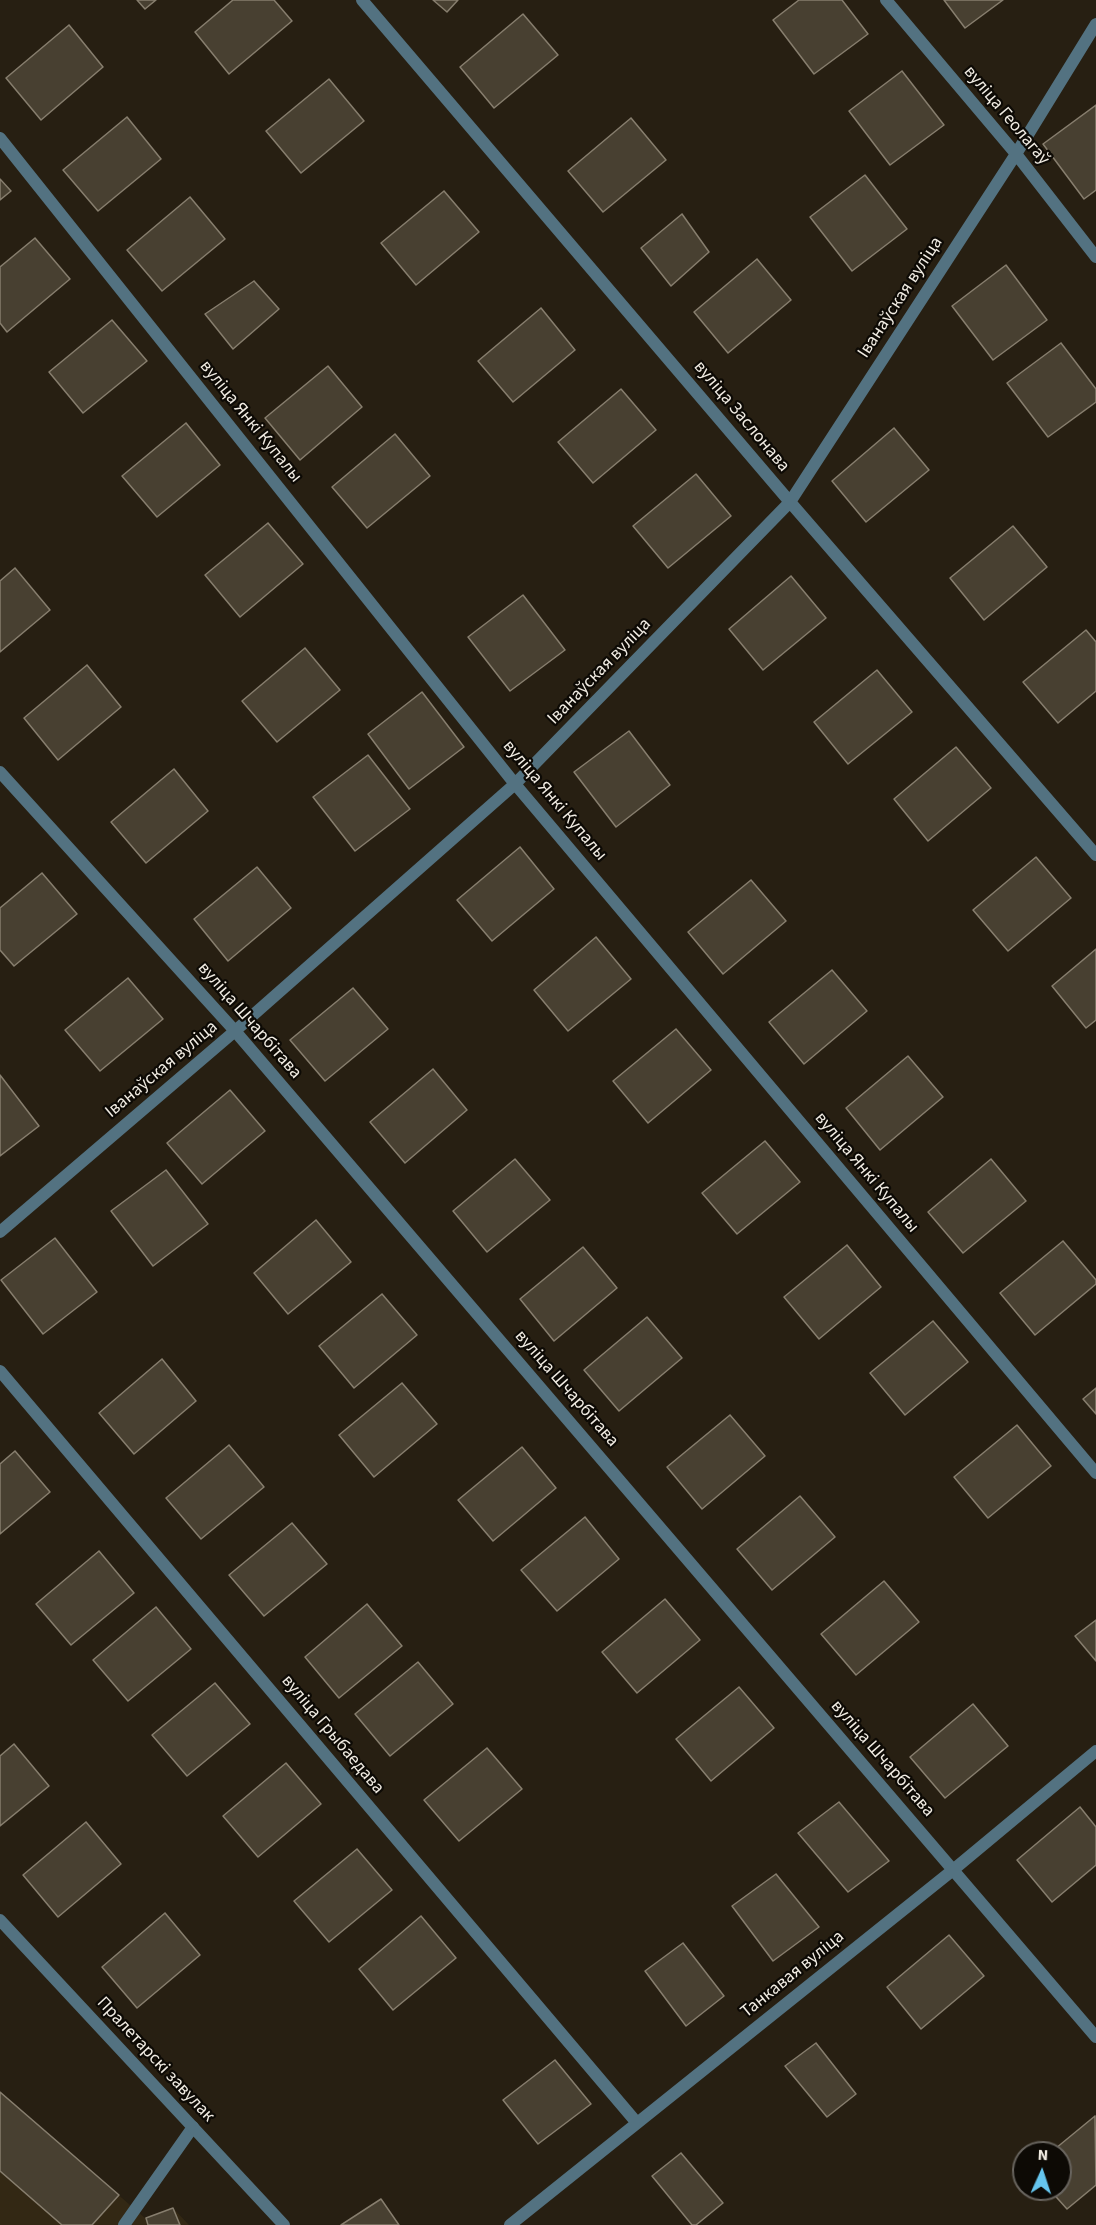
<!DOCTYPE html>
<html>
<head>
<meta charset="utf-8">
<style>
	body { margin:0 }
	#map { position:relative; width:1096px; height:2225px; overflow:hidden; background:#271f12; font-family:"Source Sans 3",sans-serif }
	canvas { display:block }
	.north { position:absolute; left:1012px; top:2141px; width:60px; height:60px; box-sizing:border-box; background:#0d0a05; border:2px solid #68645e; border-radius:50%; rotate:3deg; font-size:16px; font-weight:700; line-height:24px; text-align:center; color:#f1ece3 }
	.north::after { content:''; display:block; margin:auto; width:21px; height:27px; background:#65c5ee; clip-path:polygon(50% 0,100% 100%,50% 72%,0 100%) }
</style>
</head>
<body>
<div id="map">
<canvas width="1096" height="2225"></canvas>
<div class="north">N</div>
</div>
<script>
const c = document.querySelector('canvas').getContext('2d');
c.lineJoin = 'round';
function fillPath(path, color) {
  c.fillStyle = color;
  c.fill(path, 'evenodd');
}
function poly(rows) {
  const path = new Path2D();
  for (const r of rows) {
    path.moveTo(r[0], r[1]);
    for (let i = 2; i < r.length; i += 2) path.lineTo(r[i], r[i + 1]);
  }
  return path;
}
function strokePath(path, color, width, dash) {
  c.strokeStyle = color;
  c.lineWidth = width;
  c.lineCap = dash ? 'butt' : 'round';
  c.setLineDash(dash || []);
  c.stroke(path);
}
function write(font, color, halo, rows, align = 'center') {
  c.font = font + ' "Source Sans 3",sans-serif';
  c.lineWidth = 4.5;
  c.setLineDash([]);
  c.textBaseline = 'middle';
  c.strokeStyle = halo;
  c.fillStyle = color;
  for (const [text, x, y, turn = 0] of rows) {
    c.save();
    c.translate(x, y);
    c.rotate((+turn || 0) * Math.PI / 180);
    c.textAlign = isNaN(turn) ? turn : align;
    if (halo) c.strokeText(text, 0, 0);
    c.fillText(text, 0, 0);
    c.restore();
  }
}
fillPath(poly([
	[0,2092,145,2218,173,2208,189,2225,0,2225]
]), '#332814');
const building = poly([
	[137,0,156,0,145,9,137,0],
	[233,0,274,0,292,21,229,74,195,32,233,0],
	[433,0,458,0,447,12,433,0],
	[799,0,842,0,868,34,814,74,773,20,799,0],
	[944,0,1003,0,965,28,944,0],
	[523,14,558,55,494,108,460,67,523,14],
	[69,25,103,67,41,120,6,78,69,25],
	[902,71,944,125,890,165,849,111,902,71],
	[329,79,364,121,301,173,266,131,329,79],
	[1096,105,1096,190,1084,199,1043,144,1096,105],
	[127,117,161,159,98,211,63,170,127,117],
	[631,118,666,160,603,212,568,171,631,118],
	[865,175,907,229,852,271,810,217,865,175],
	[0,179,11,191,0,200,0,179],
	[444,191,479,232,416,285,381,243,444,191],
	[190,197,225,239,162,291,127,250,190,197],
	[682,214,709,252,671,286,641,248,682,214],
	[35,238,70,279,7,332,0,323,0,267,35,238],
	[757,259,791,300,728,353,694,312,757,259],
	[1006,265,1047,320,993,360,952,306,1006,265],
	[254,281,279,309,233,349,205,314,254,281],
	[541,308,575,350,513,402,478,361,541,308],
	[112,320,147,361,83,413,49,372,112,320],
	[1061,343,1096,389,1096,402,1048,437,1007,383,1061,343],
	[328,366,362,407,300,460,265,418,328,366],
	[621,389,656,430,593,483,558,442,621,389],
	[186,423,220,465,157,517,122,476,186,423],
	[894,428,929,470,866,522,832,481,894,428],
	[395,434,430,476,367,528,332,487,395,434],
	[696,474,731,516,668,568,633,526,696,474],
	[268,523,303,564,240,617,205,575,268,523],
	[1013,526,1047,567,984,620,950,578,1013,526],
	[15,568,50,610,0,652,0,581,15,568],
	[791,576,826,618,763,670,729,629,791,576],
	[523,595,565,650,510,691,468,637,523,595],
	[1086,630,1096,642,1096,691,1058,723,1023,682,1086,630],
	[305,648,340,690,277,742,242,701,305,648],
	[87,665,121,707,58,760,24,718,87,665],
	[877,670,912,712,848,764,814,722,877,670],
	[422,692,464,747,409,789,368,734,422,692],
	[629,731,670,785,616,827,574,772,629,731],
	[956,747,991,788,928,841,894,799,956,747],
	[368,755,410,809,355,851,313,797,368,755],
	[174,769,208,811,146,863,111,822,174,769],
	[520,847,554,889,492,941,457,900,520,847],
	[1036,857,1071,898,1008,951,973,910,1036,857],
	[257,867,291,908,228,961,194,919,257,867],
	[42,873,77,914,14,966,0,950,0,908,42,873],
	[751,880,786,921,723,974,688,932,751,880],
	[596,937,631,979,568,1031,534,990,596,937],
	[1096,949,1096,1020,1086,1028,1052,986,1096,949],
	[832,970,867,1011,804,1064,769,1022,832,970],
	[128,978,163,1019,100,1071,65,1030,128,978],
	[353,988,388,1029,325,1081,290,1040,353,988],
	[676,1029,711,1070,648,1123,613,1081,676,1029],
	[908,1056,943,1097,880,1150,846,1108,908,1056],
	[433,1069,467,1110,405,1163,370,1122,433,1069],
	[0,1075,39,1126,0,1156,0,1075],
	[230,1090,265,1131,202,1184,167,1143,230,1090],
	[765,1141,800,1182,737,1234,702,1193,765,1141],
	[515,1159,550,1200,487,1252,453,1211,515,1159],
	[991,1159,1026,1201,963,1253,928,1212,991,1159],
	[166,1170,208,1224,153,1266,111,1211,166,1170],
	[316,1220,351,1262,288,1314,254,1273,316,1220],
	[55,1238,97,1292,43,1334,1,1280,55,1238],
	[1063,1241,1096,1280,1096,1284,1035,1335,1000,1293,1063,1241],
	[847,1245,881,1287,819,1339,784,1297,847,1245],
	[583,1247,617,1288,554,1341,520,1299,583,1247],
	[382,1294,417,1335,354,1388,319,1346,382,1294],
	[647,1317,682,1358,619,1411,584,1370,647,1317],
	[933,1321,968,1362,905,1415,870,1373,933,1321],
	[162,1359,196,1401,134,1454,99,1413,162,1359],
	[402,1383,437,1424,374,1477,339,1435,402,1383],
	[1096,1388,1096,1414,1083,1399,1096,1388],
	[730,1415,765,1456,702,1509,667,1467,730,1415],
	[1017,1425,1051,1466,988,1518,954,1477,1017,1425],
	[229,1445,264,1487,201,1539,166,1498,229,1445],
	[522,1447,556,1488,493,1541,458,1500,522,1447],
	[15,1451,50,1492,0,1534,0,1464,15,1451],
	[800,1496,835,1537,772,1590,737,1549,800,1496],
	[585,1517,619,1559,557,1611,521,1570,585,1517],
	[292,1523,327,1564,264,1616,229,1575,292,1523],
	[99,1551,134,1593,71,1645,36,1604,99,1551],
	[884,1581,919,1622,856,1675,821,1634,884,1581],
	[665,1599,700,1640,637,1693,602,1652,665,1599],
	[367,1604,402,1646,339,1698,305,1657,367,1604],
	[156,1607,191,1649,128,1701,93,1660,156,1607],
	[1096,1620,1096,1661,1075,1636,1096,1620],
	[418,1662,453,1704,390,1756,355,1714,418,1662],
	[215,1683,250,1724,187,1776,152,1735,215,1683],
	[739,1687,774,1728,711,1781,676,1739,739,1687],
	[973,1704,1008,1746,945,1798,910,1757,973,1704],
	[14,1744,49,1786,0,1826,0,1756,14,1744],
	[487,1748,522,1789,459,1841,424,1800,487,1748],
	[286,1763,321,1804,258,1857,223,1816,286,1763],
	[839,1802,889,1861,848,1892,798,1833,839,1802],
	[1080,1807,1096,1827,1096,1865,1052,1902,1017,1860,1080,1807],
	[86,1822,121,1864,58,1917,23,1875,86,1822],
	[357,1849,392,1890,329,1942,294,1901,357,1849],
	[776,1874,819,1927,773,1961,732,1906,776,1874],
	[165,1913,200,1955,137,2008,102,1967,165,1913],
	[421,1916,456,1958,393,2010,359,1969,421,1916],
	[949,1935,984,1976,921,2029,887,1987,949,1935],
	[683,1943,724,1996,686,2026,645,1971,683,1943],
	[816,2043,856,2094,827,2117,785,2066,816,2043],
	[555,2060,591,2104,538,2144,503,2100,555,2060],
	[0,2092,119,2195,92,2225,62,2225,0,2171,0,2092],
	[1095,2116,1096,2185,1067,2209,1049,2189,1060,2189,1060,2153,1050,2153,1095,2116],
	[681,2153,723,2203,696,2225,692,2225,652,2176,681,2153],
	[381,2199,399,2225,341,2225,381,2199],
	[173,2208,180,2225,148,2225,146,2218,173,2208]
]);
fillPath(building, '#484031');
strokePath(building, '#877e6e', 1.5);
strokePath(poly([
	[124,2225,193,2127]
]), '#537281', 12);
strokePath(poly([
	[362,0,790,502,1096,855],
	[886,0,1016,154,1096,257],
	[0,138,515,784,1096,1473],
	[0,772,235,1031,1096,2037],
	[0,1232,235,1031,515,784,790,502,1016,154,1096,24],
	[0,1371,637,2123],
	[0,1920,284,2225],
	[510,2225,953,1870,1096,1751]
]), '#537281', 12);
write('18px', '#f1ece3', '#0d0a05', [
	["вуліца Геолагаў",1006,116,50],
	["Іванаўская вуліца",901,298,-57],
	["вуліца Заслонава",741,417,50],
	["вуліца Янкі Купалы",250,422,51],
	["Іванаўская вуліца",600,672,-46],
	["вуліца Янкі Купалы",554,801,50],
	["вуліца Шчарбітава",249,1021,49],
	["Іванаўская вуліца",162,1070,-40],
	["вуліца Янкі Купалы",866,1173,50],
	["вуліца Шчарбітава",566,1389,49],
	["вуліца Грыбаедава",332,1735,50],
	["вуліца Шчарбітава",882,1759,49],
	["Танкавая вуліца",793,1975,-39],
	["Пралетарскі завулак",155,2060,47]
]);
</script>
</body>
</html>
